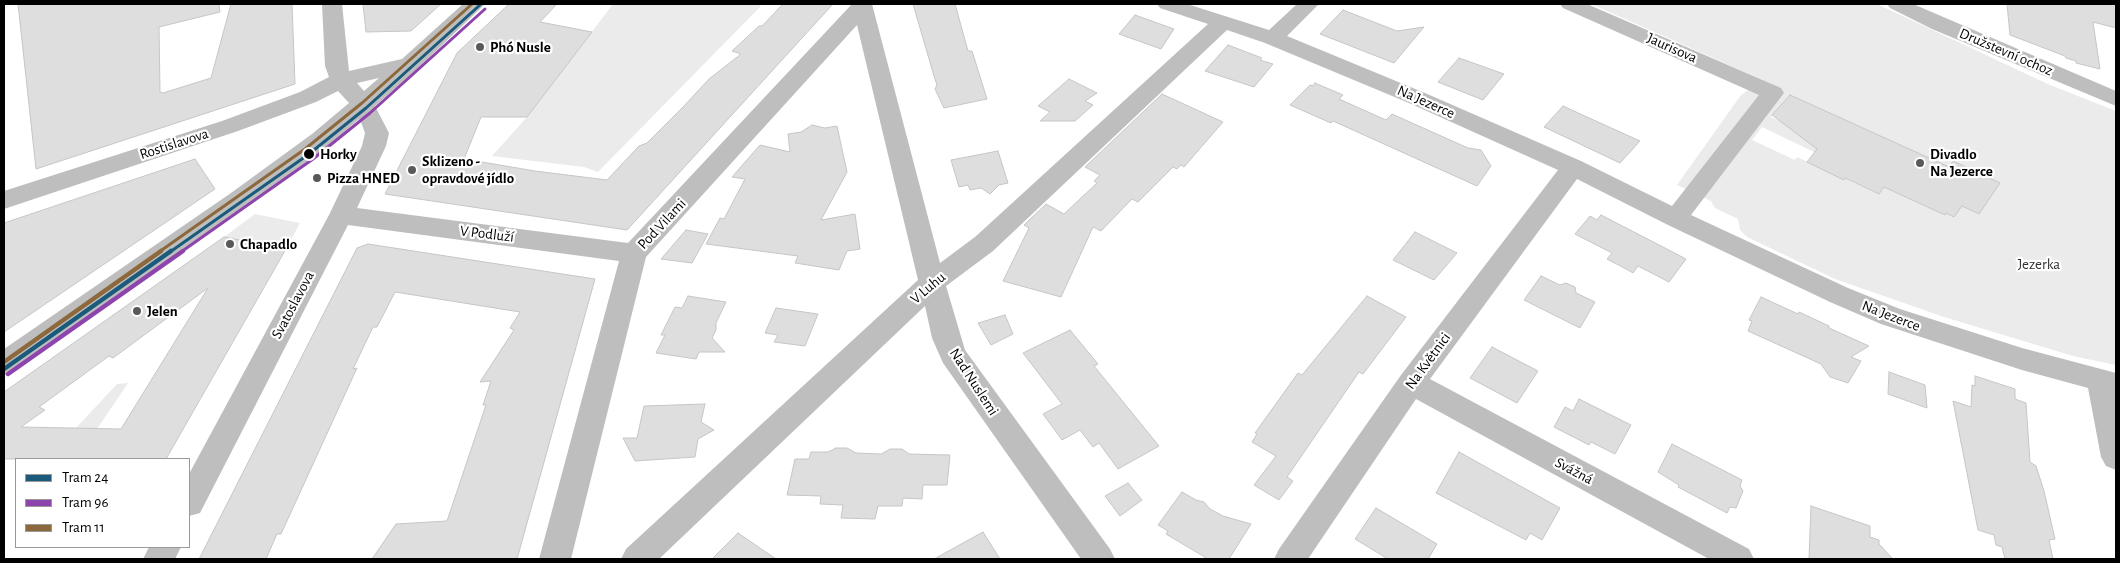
<!DOCTYPE html>
<html>
<head>
<meta charset="utf-8">
<style>
	body { margin:0 }
	#map { position:relative; width:2120px; height:563px; overflow:hidden; background:#fff; font-family:"Alegreya Sans",sans-serif }
	canvas { display:block }
	.frame { position:absolute; inset:0; border:5px solid #000; pointer-events:none }
	.legend { position:absolute; left:15px; top:458px; width:175px; height:90px; box-sizing:border-box; background:#fff; border:1px solid #999; margin:0; padding:6px 9px; list-style:none; font-size:15px; color:#000 }
	.legend li { display:flex; align-items:center; gap:10px; height:25px }
	.legend b { width:25px; border:1px solid #999 }
</style>
</head>
<body>
<div id="map">
<canvas width="2120" height="563"></canvas>
<div class="frame"></div>
<ul class="legend">
<li><b style="height:6px;background:#1a5a7b"></b>Tram 24</li>
<li><b style="height:6px;background:#8e44ad"></b>Tram 96</li>
<li><b style="height:6px;background:#8c683c"></b>Tram 11</li>
</ul>
</div>
<script>
const c = document.querySelector('canvas').getContext('2d');
c.lineJoin = 'round';
function fillPath(path, color) {
  c.fillStyle = color;
  c.fill(path, 'evenodd');
}
function poly(rows) {
  const path = new Path2D();
  for (const r of rows) {
    path.moveTo(r[0], r[1]);
    for (let i = 2; i < r.length; i += 2) path.lineTo(r[i], r[i + 1]);
  }
  return path;
}
function strokePath(path, color, width, dash) {
  c.strokeStyle = color;
  c.lineWidth = width;
  c.lineCap = dash ? 'butt' : 'round';
  c.setLineDash(dash || []);
  c.stroke(path);
}
function write(font, color, halo, rows, align = 'center') {
  c.font = font + ' "Alegreya Sans",sans-serif';
  c.lineWidth = 4.5;
  c.setLineDash([]);
  c.textBaseline = 'middle';
  c.strokeStyle = halo;
  c.fillStyle = color;
  for (const [text, x, y, turn = 0] of rows) {
    c.save();
    c.translate(x, y);
    c.rotate((+turn || 0) * Math.PI / 180);
    c.textAlign = isNaN(turn) ? turn : align;
    if (halo) c.strokeText(text, 0, 0);
    c.fillText(text, 0, 0);
    c.restore();
  }
}
fillPath(poly([
	[613,4,760,4,760,7,598,172,584,167,492,156,527,117],
	[1591,4,1877,4,2050,85,2116,111,2116,365,2073,356,1944,317,1835,279,1747,237,1740,230,1738,219,1715,208,1711,201,1677,185,1741,95,1763,80],
	[1790,95,1949,167,1953,162,2000,183,1979,214,1962,206,1954,217,1946,213,1945,215,1884,187,1878,194,1797,157,1795,160,1752,140,1762,127,1837,163,1859,158,1771,117],
	[255,214,300,223,286,249,224,237],
	[128,383,97,429,76,428,117,384]
]), '#ebebeb');
const building = poly([
	[18,4,219,4,220,12,159,27,160,92,163,93,211,78,231,4,292,4,295,84,36,169,18,4],
	[363,4,441,4,411,31,366,32,363,4],
	[509,4,557,4,540,22,592,32,527,117,481,117,464,159,535,171,607,180,639,146,647,143,684,106,709,79,741,54,732,51,759,26,762,26,783,4,833,4,627,230,385,194,457,53,509,4],
	[913,4,955,4,968,51,972,51,987,99,944,108,935,89,937,85,934,76,913,4],
	[2007,4,2116,4,2116,28,2093,22,2100,69,2076,63,2076,61,2066,58,2065,56,2010,35,2007,4],
	[1343,10,1397,31,1424,27,1394,63,1320,34,1343,10],
	[1135,15,1174,29,1161,49,1119,34,1135,15],
	[1228,45,1262,58,1260,60,1273,64,1254,87,1205,71,1228,45],
	[1459,58,1504,74,1483,100,1438,82,1459,58],
	[1069,79,1097,93,1085,101,1093,105,1075,121,1040,121,1050,112,1038,106,1069,79],
	[1315,83,1343,95,1339,99,1386,120,1392,114,1468,148,1481,150,1491,166,1477,186,1333,121,1331,123,1290,105,1310,85,1313,86,1315,83],
	[1162,94,1223,122,1184,167,1181,165,1177,169,1173,167,1138,202,1132,199,1101,231,1093,227,1061,297,1003,281,1029,228,1024,225,1046,204,1064,214,1097,183,1094,181,1100,175,1085,167,1162,94],
	[1790,95,1949,167,1953,161,2000,183,1979,214,1962,206,1954,217,1946,213,1945,215,1884,187,1879,194,1845,178,1844,180,1807,162,1817,149,1772,115,1790,95],
	[1563,106,1587,117,1640,141,1620,163,1544,127,1563,106],
	[812,125,825,128,837,126,847,172,821,220,855,214,860,249,847,251,839,270,795,263,798,256,706,244,720,218,724,219,745,179,732,177,760,145,790,152,788,134,801,132,812,125],
	[998,151,1008,183,999,185,990,194,981,188,970,190,968,185,959,187,951,160,998,151],
	[195,159,215,189,4,332,4,223,195,159],
	[1601,215,1663,247,1686,259,1669,282,1638,266,1633,273,1628,270,1607,259,1612,253,1575,234,1590,216,1597,220,1601,215],
	[686,230,708,234,692,263,661,259,686,230],
	[1415,232,1457,253,1434,280,1393,260,1415,232],
	[224,237,286,249,166,459,4,459,4,392,224,237],
	[208,288,121,429,21,427,45,410,39,407,109,356,113,358,208,288],
	[368,244,595,279,517,559,372,559,396,524,447,521,486,405,483,405,491,381,480,382,514,330,510,328,520,312,395,292,377,327,373,327,353,369,357,368,281,534,277,534,266,559,199,559,357,248,368,244],
	[1541,276,1560,285,1566,283,1575,287,1576,293,1595,302,1580,328,1524,300,1541,276],
	[688,296,726,302,716,323,716,330,712,338,725,352,699,352,696,359,656,353,665,335,661,335,675,307,682,308,688,296],
	[1367,296,1406,317,1363,374,1359,372,1287,477,1293,481,1279,500,1254,485,1276,456,1252,442,1257,434,1255,433,1298,373,1302,375,1367,296],
	[1761,297,1798,314,1799,312,1829,326,1829,328,1869,346,1851,357,1861,361,1848,383,1830,377,1821,364,1748,331,1752,321,1749,320,1761,297],
	[776,308,818,314,805,346,774,342,778,335,765,333,776,308],
	[1005,315,1013,334,991,345,978,323,1005,315],
	[1070,330,1098,364,1094,366,1159,446,1118,469,1099,443,1093,447,1080,430,1062,440,1043,414,1062,404,1023,353,1070,330],
	[1492,347,1538,371,1517,403,1470,378,1492,347],
	[1889,372,1925,385,1927,408,1888,394,1889,372],
	[1975,376,2015,389,2015,399,2026,403,2030,462,2036,466,2044,491,2055,539,2049,540,2053,559,2005,559,2002,547,1996,545,1994,535,1978,530,1953,401,1971,407,1972,385,1975,386,1975,376],
	[1579,399,1631,425,1615,454,1591,442,1589,445,1554,427,1565,407,1573,411,1579,399],
	[705,404,701,422,714,430,698,439,695,457,635,461,623,438,637,438,644,406,705,404],
	[1672,444,1742,480,1740,486,1743,491,1736,508,1730,507,1727,513,1678,487,1679,485,1658,472,1672,444],
	[836,448,847,448,856,453,881,454,890,449,902,449,909,454,950,455,947,485,923,485,922,499,903,498,902,506,878,506,875,519,841,518,843,505,820,504,821,496,787,495,795,459,809,459,811,452,828,452,836,448],
	[1459,452,1560,508,1542,540,1530,533,1526,540,1436,493,1459,452],
	[1128,483,1142,500,1120,516,1105,496,1128,483],
	[1182,492,1196,500,1204,502,1210,509,1223,516,1251,524,1229,559,1208,559,1166,534,1168,531,1158,525,1182,492],
	[1811,506,1870,526,1870,537,1879,540,1879,544,1893,559,1809,559,1811,506],
	[1376,508,1437,544,1428,559,1388,559,1355,539,1376,508],
	[983,532,1000,559,934,559,983,532],
	[738,533,776,559,712,559,738,533]
]);
fillPath(building, '#dedede');
strokePath(building, '#c6c6c6', 1);
fillPath(poly([
	[322,4,342,4,349,71,402,59,463,4,485,4,416,70,375,106,389,133,386,146,357,208,628,243,852,4,872,4,940,263,975,237,1208,24,1160,8,1157,4,1187,4,1269,30,1297,4,1319,4,1287,36,1425,93,1581,161,1672,206,1759,95,1563,8,1560,4,1587,4,1781,88,1784,93,1691,215,1848,288,1900,309,2022,348,2116,373,2116,470,2106,466,2101,457,2088,388,2022,370,1881,324,1830,302,1668,225,1577,179,1430,379,1749,549,1754,559,1709,559,1416,399,1308,559,1274,559,1279,549,1401,375,1558,170,1409,103,1265,43,1227,30,993,251,946,286,965,350,1110,549,1115,559,1081,559,943,363,932,338,925,306,659,559,621,559,626,549,918,280,857,25,646,257,571,559,539,559,619,261,348,225,200,513,189,516,189,474,329,215,362,146,365,133,361,122,359,119,328,146,249,205,14,372,4,375,4,349,231,193,312,134,349,103,338,91,316,102,238,131,4,209,4,191,222,121,300,92,329,77,325,66,322,4],
	[379,78,364,91,357,83,379,78],
	[1887,4,1913,4,2116,91,2116,106,1932,29,1890,8,1887,4],
	[149,547,181,547,175,559,143,559,149,547]
]), '#bebebe');
strokePath(poly([
	[170,252,309,154,366,108,481,4]
]), '#1a5a7b', 3);
strokePath(poly([
	[4,369,171,251]
]), '#1a5a7b', 4.5);
strokePath(poly([
	[181,252,313,159,370,113,485,9]
]), '#8e44ad', 3);
strokePath(poly([
	[8,374,183,251]
]), '#8e44ad', 4.5);
strokePath(poly([
	[159,252,305,149,362,103,472,4]
]), '#8c683c', 3);
strokePath(poly([
	[4,362,161,251]
]), '#8c683c', 4.5);
for (const [x, y, r, color] of [
	[480,47,5,"#595959"],
	[309,154,6,"#000"],
	[1920,163,5,"#595959"],
	[412,170,5,"#595959"],
	[317,178,5,"#595959"],
	[230,244,5,"#595959"],
	[137,311,5,"#595959"]
]) {
  const dot = new Path2D();
  dot.arc(x, y, r, 0, 2 * Math.PI);
  c.fillStyle = color;
  c.fill(dot);
  strokePath(dot, '#fff', 2);
}
write('bold 15px', '#000', '#fff', [
	["Phó Nusle",490,47],
	["Divadlo",1930,154],
	["Na Jezerce",1930,171],
	["Sklizeno -",422,161],
	["opravdové jídlo",422,178],
	["Pizza HNED",327,178],
	["Chapadlo",240,244],
	["Jelen",147,311]
], 'left');
write('15px', '#000', '#fff', [
	["Jaurisova",1672,48,24],
	["Družstevní ochoz",2006,52,23],
	["Na Jezerce",1426,102,24],
	["Rostislavova",174,144,-18],
	["Pod Vilami",662,224,-47],
	["V Podluží",487,234,7],
	["V Luhu",928,288,-40],
	["Svatoslavova",293,305,-62],
	["Na Jezerce",1891,316,21],
	["Na Květnici",1428,361,-54],
	["Nad Nuslemi",974,382,57],
	["Svážná",1574,471,28]
]);
write('bold 15px', '#000', '#fff', [
	["Horky",320,154]
], 'left');
write('15px', '#313131', '#fff', [
	["Jezerka",2039,264]
]);
</script>
</body>
</html>
